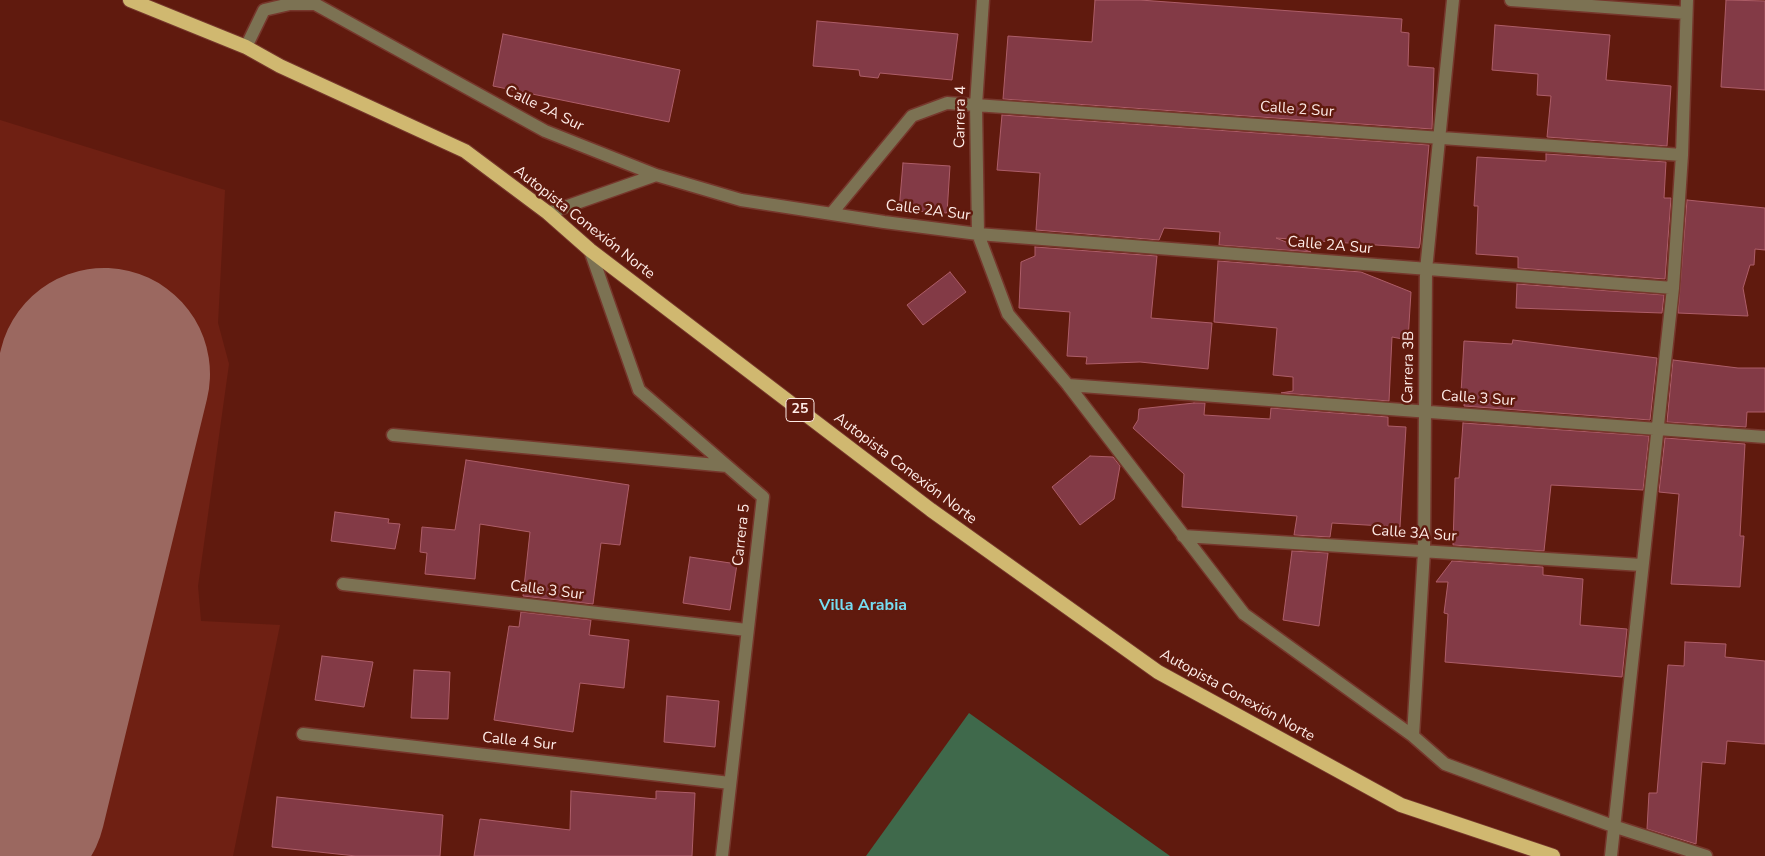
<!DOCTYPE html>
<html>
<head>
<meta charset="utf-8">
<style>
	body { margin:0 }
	canvas { display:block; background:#601a0e }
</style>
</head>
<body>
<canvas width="1765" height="856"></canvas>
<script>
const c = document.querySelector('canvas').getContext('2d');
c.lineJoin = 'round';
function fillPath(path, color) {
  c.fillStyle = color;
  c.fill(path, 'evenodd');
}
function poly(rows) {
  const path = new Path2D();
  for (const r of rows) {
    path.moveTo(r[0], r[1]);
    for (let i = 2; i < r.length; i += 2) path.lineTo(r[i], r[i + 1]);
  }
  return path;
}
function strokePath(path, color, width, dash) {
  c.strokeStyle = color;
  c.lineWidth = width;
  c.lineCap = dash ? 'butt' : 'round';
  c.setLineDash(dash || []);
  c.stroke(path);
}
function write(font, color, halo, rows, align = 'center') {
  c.font = font + ' "Nunito Sans",sans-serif';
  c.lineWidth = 5;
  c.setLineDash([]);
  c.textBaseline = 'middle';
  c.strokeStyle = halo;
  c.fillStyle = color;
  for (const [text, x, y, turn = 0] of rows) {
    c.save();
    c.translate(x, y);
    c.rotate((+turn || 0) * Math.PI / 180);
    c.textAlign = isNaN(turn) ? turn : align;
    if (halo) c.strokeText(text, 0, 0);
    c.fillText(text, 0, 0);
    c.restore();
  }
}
fillPath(poly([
	[0,120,225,190,218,323,229,364,198,586,201,621,280,625,233,856,0,856]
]), '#6f2013');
fillPath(poly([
	[969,713,1170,856,866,856]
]), '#3f694b');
strokePath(poly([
	[0,802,104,374]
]), '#9b6860', 212);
const building = poly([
	[1095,0,1140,0,1402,19,1401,32,1409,33,1408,66,1434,68,1432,129,1003,99,1008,36,1092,42,1095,0],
	[1726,0,1765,1,1765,90,1721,87,1726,0],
	[817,21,958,34,952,80,880,73,878,78,860,76,859,70,813,66,817,21],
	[1495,25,1610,35,1606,80,1671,86,1667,146,1547,137,1551,96,1537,95,1538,74,1492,70,1495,25],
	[503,34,680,70,669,122,493,86,503,34],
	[1002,115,1429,145,1420,244,1419,248,1276,238,1311,252,1219,245,1220,232,1164,228,1159,240,1036,230,1040,173,997,170,1002,115],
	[1546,154,1666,162,1664,198,1671,198,1665,279,1518,268,1518,257,1476,254,1478,206,1474,206,1477,157,1546,161,1546,154],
	[903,163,950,166,947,213,899,210,903,163],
	[1687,200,1765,208,1765,250,1755,249,1754,265,1750,265,1743,288,1748,316,1678,313,1687,200],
	[1035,247,1157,256,1151,318,1212,323,1208,369,1140,362,1086,364,1087,357,1067,356,1070,312,1019,308,1021,262,1035,256,1035,247],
	[1218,261,1361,272,1411,292,1408,340,1392,337,1389,401,1281,393,1293,391,1293,377,1273,375,1277,328,1214,322,1218,261],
	[950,272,966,292,923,325,907,305,950,272],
	[1517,284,1664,295,1662,313,1516,308,1517,284],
	[1513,340,1657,358,1650,420,1464,406,1465,393,1461,393,1464,341,1512,344,1513,340],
	[1673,360,1738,368,1765,368,1765,412,1747,412,1746,427,1667,422,1673,360],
	[1194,403,1205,403,1204,415,1270,419,1271,408,1388,417,1388,426,1406,427,1400,527,1332,523,1330,537,1294,535,1297,516,1182,507,1184,474,1133,428,1138,420,1139,409,1194,403],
	[1463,423,1649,436,1643,490,1551,485,1544,551,1453,545,1455,478,1459,478,1463,423],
	[1665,438,1745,444,1740,536,1744,536,1740,587,1671,584,1679,494,1659,492,1665,438],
	[1090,456,1113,457,1120,466,1114,499,1080,525,1052,487,1090,456],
	[466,460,629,485,620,545,601,543,593,604,523,596,530,532,480,524,475,579,425,574,427,553,420,552,422,527,455,530,466,460],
	[335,512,389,519,388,523,400,524,395,549,331,541,335,512],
	[1292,551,1328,553,1319,626,1283,620,1292,551],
	[690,557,737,564,730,610,683,603,690,557],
	[1452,561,1543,567,1543,575,1583,579,1580,625,1627,629,1622,677,1445,662,1448,614,1444,613,1448,582,1436,582,1452,561],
	[521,612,591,620,589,635,629,640,624,688,580,683,573,732,494,720,509,626,519,627,521,612],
	[1685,642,1726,644,1725,657,1765,661,1765,744,1727,741,1725,764,1702,762,1696,844,1647,829,1649,793,1657,793,1668,665,1684,666,1685,642],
	[322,656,373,662,364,707,315,700,322,656],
	[414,670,450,672,448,719,411,718,414,670],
	[667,696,719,701,715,747,664,742,667,696],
	[571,791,656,799,656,791,695,793,692,856,474,856,480,819,570,830,571,791],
	[277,797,443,815,440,856,356,856,272,847,277,797]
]);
fillPath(building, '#833a46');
strokePath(building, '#ad5d68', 1);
const minor = poly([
	[983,0,976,105,978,234,1008,314,1068,385,1244,614,1413,736,1445,764,1613,826,1706,856],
	[1511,0,1686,13],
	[246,47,264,10,290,4,315,4,545,131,656,175,741,200,884,222,978,234,1673,288],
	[548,213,656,175],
	[831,214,912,116,947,103,1682,155],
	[590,250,639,390,763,497,722,856],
	[1068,385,1765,437],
	[393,435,727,466],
	[1183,536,1642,565],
	[343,584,747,630],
	[303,734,730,783],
	[1413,736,1424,551,1426,270,1453,0],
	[1611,856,1673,288,1682,155,1687,0]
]);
const trunk = poly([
	[130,0,246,47,280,66,465,151,548,213,590,250,931,510,1158,672,1401,805,1553,856]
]);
strokePath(minor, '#76372c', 15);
strokePath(trunk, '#76372c', 16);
strokePath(minor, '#7c7253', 12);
strokePath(trunk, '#d0b870', 14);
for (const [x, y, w] of [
	[800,410,28]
]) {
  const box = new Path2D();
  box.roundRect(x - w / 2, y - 11.5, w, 23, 4);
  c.fillStyle = '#601a0e';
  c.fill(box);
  strokePath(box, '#feebe7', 1);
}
write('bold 14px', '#feebe7', null, [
	["25",800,410]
]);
write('15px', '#feebe7', '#601a0e', [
	["Calle 2A Sur",544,109,26],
	["Calle 2 Sur",1297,110,4],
	["Carrera 4",961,117,-89],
	["Calle 2A Sur",928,211,7],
	["Autopista Conexión Norte",584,223,38],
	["Calle 2A Sur",1330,246,5],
	["Carrera 3B",1409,367,-89],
	["Calle 3 Sur",1478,399,4],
	["Autopista Conexión Norte",905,469,37],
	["Calle 3A Sur",1414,534,4],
	["Carrera 5",742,535,-84],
	["Calle 3 Sur",547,591,7],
	["Autopista Conexión Norte",1237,696,29],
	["Calle 4 Sur",519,742,6]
]);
write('bold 16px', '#76ddf2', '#601a0e', [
	["Villa Arabia",863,606]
]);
</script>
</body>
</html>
